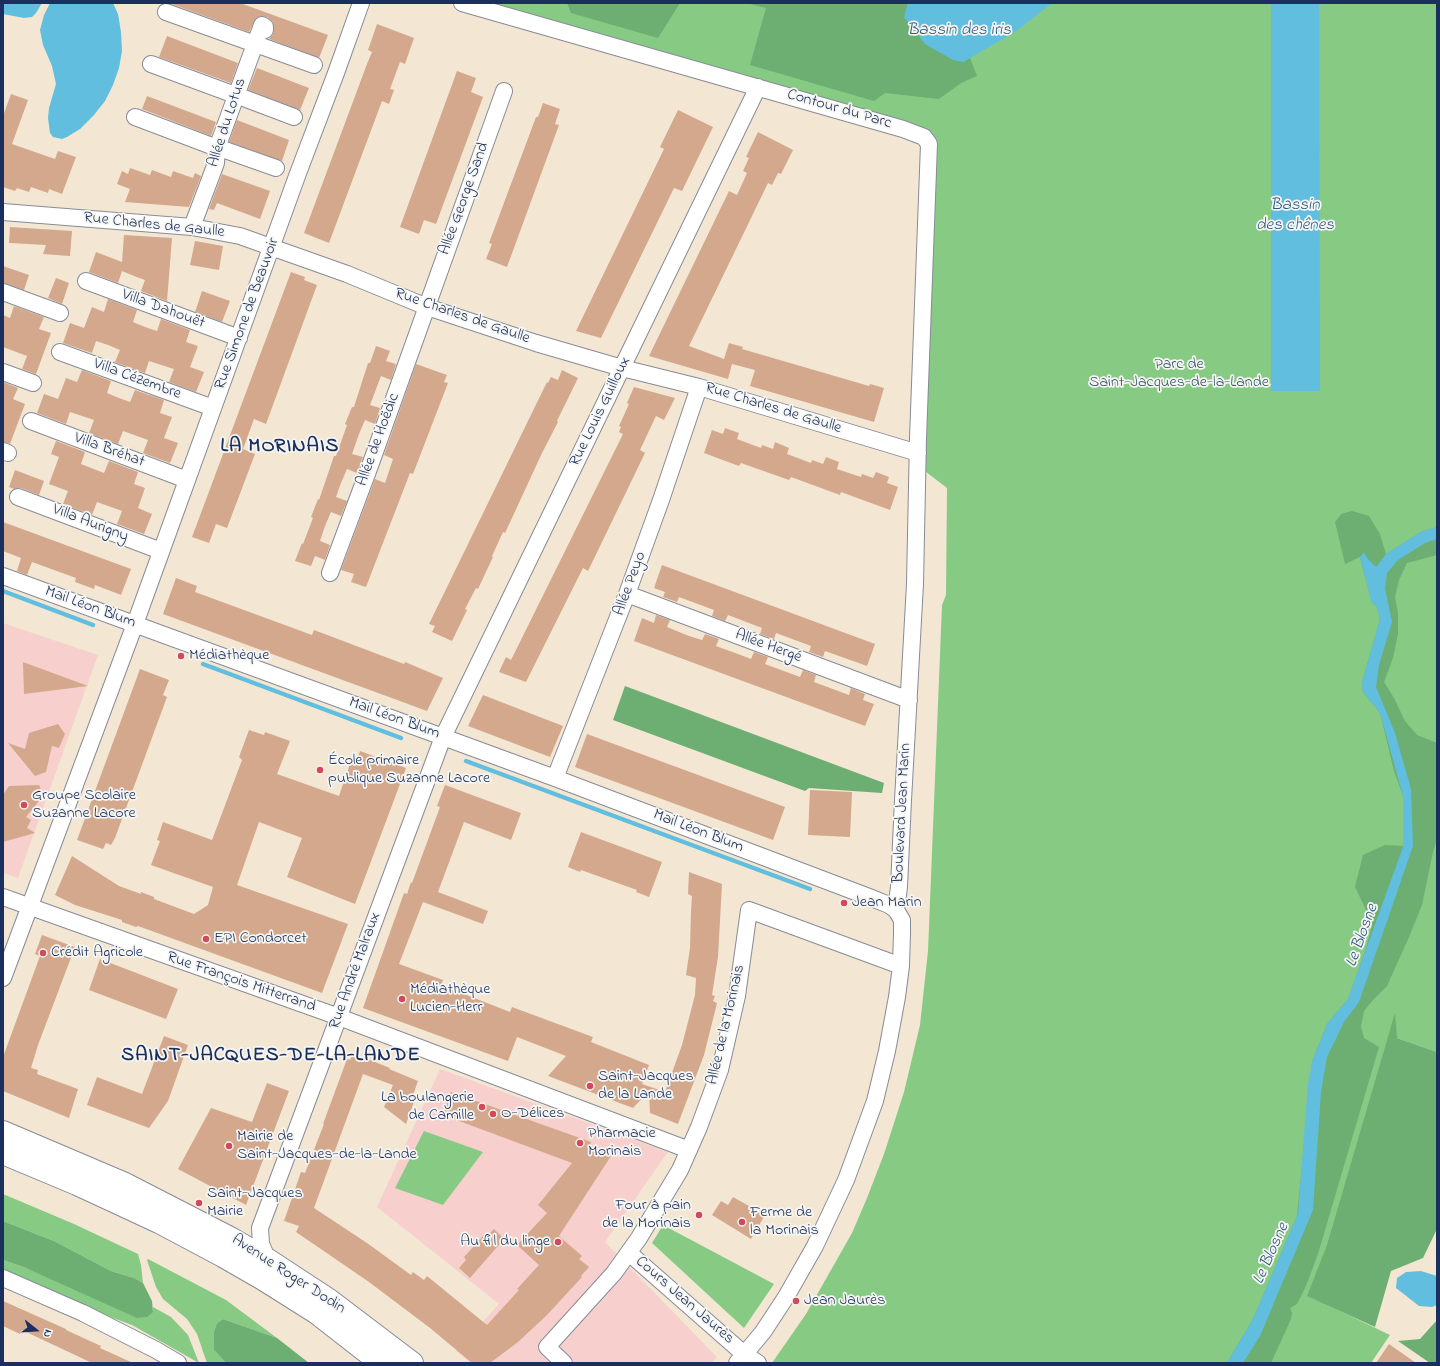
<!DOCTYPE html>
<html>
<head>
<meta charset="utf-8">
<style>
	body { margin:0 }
	#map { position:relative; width:1440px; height:1366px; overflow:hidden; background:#f3e7d3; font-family:"Indie Flower",sans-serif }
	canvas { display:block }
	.frame { position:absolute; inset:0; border:4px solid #1b2f5e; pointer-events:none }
	.north { position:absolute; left:16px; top:1310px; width:40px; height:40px; -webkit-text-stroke:3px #f6f6f2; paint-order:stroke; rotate:107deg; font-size:11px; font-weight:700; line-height:16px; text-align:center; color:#1b2f5e }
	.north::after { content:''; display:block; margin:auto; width:14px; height:18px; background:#1b2f5e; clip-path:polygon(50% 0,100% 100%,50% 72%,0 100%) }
</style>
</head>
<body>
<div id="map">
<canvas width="1440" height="1366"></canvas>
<div class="frame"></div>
<div class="north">N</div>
</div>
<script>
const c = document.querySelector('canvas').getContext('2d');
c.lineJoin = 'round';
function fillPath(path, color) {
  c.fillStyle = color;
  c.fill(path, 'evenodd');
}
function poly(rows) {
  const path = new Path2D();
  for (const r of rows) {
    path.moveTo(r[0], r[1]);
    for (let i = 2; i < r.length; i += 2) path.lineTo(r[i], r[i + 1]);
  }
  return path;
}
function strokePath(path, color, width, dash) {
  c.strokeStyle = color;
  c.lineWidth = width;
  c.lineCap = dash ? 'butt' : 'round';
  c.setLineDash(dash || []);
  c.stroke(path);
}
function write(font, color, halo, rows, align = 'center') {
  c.font = font + ' "Indie Flower",sans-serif';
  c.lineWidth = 3.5;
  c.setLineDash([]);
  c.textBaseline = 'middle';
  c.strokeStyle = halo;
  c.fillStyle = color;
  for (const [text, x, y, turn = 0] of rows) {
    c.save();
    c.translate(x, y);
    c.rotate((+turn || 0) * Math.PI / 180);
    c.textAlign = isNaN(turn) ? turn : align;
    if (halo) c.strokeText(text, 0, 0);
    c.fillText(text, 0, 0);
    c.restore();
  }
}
fillPath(poly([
	[3,623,98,655,18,878,3,873],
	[440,1069,668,1152,605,1242,717,1357,711,1363,471,1363,456,1351,499,1304,377,1207]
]), '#f7d0cd');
fillPath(poly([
	[462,3,1437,3,1437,1052,1397,1038,1313,1298,1390,1335,1371,1363,772,1363,806,1314,852,1233,867,1198,884,1154,904,1092,920,1025,928,951,942,605,946,595,947,488,917,465,929,144],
	[424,1131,483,1152,443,1205,395,1188],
	[3,1194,74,1224,138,1254,141,1265,143,1283,134,1278,111,1271,54,1241,3,1221],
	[663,1225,774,1284,744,1328,652,1243],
	[148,1259,226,1300,277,1338,223,1319,217,1323,214,1331,214,1350,226,1363,207,1363,197,1334,187,1319,163,1299,156,1287,147,1260],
	[3,1260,153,1312,153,1307,171,1317,188,1335,199,1363,132,1325,86,1308,3,1269]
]), '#87ca84');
fillPath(poly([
	[567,3,680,3,658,38,571,13],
	[746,3,908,3,905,17,963,62,970,58,977,76,961,83,939,99,885,93,874,101,750,65,766,8],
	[1352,511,1369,516,1380,534,1386,554,1421,532,1437,527,1437,555,1407,563,1399,580,1395,597,1398,613,1398,634,1393,658,1384,682,1394,698,1405,721,1417,735,1437,743,1437,839,1433,852,1422,905,1409,937,1387,986,1373,1000,1364,1011,1361,1027,1364,1038,1379,1047,1318,1254,1306,1286,1297,1304,1290,1308,1292,1313,1291,1319,1271,1363,1227,1363,1253,1319,1297,1216,1312,1062,1327,1024,1348,999,1350,994,1366,948,1372,926,1367,912,1355,887,1363,855,1385,845,1403,846,1403,796,1394,771,1380,713,1363,692,1362,683,1380,619,1377,607,1372,603,1360,557,1345,564,1335,522,1341,514],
	[625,686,884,783,882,793,809,788,805,791,613,720],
	[1395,1013,1397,1038,1437,1052,1437,1229,1423,1258,1391,1271,1375,1327,1307,1296,1327,1245],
	[3,1221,54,1241,111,1271,134,1278,143,1283,152,1301,153,1312,147,1317,137,1318,26,1268,3,1260],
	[223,1319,277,1338,309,1363,226,1363,214,1350,214,1331,217,1323],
	[1437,1320,1437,1363,1430,1363,1398,1341,1420,1339]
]), '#6dae72');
fillPath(poly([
	[3,3,42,3,36,13,32,17,24,18,3,14],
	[50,3,113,3,118,14,121,32,122,51,119,68,113,85,105,101,94,115,80,129,67,137,62,139,53,137,50,133,48,118,49,108,56,84,52,66,43,45,40,30,44,15],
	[908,3,1052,3,1015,32,963,62,953,60,925,44,904,17],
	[1271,3,1319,3,1320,391,1271,391],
	[1437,527,1437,539,1425,543,1398,560,1387,573,1385,588,1392,622,1379,665,1376,687,1395,733,1411,789,1413,846,1359,1002,1344,1022,1327,1057,1321,1092,1313,1210,1260,1336,1243,1363,1227,1363,1253,1319,1298,1214,1308,1084,1312,1062,1327,1024,1348,999,1403,847,1403,796,1380,713,1363,692,1362,683,1380,619,1377,607,1372,603,1360,557,1364,553,1368,559,1375,566,1377,566,1386,554,1421,532],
	[1421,1271,1437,1276,1437,1305,1432,1307,1419,1306,1396,1288,1397,1278,1406,1272]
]), '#61bedf');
strokePath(poly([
	[3,591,93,625],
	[203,664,401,738],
	[466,761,810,889]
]), '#61bedf', 4.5);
fillPath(poly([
	[169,3,240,3,328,35,319,58,269,39,273,34,274,27,273,22,267,17,261,16,256,18,249,32],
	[377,24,414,38,405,64,400,62,390,89,394,90,389,104,382,101,329,243,304,233,367,64,372,52,368,50],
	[167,36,238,63,231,83,159,57],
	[257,68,309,88,300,110,248,90],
	[457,71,476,78,471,92,483,97,436,224,424,220,419,234,400,227],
	[11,94,28,100,12,144,55,159,58,151,76,157,62,194,49,189,48,193,31,187,29,192,17,188,15,191,3,187,3,116],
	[147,96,216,122,211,136,142,109],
	[543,103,560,109,555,124,559,125,507,267,486,259,492,244,489,243,536,117,538,117],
	[678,110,713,127,682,191,674,188,601,338,576,331,664,149,660,147],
	[237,120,289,140,282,161,229,142],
	[758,132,793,150,781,174,778,173,772,185,768,183,689,346,724,359,729,343,743,347,742,349,869,386,870,384,884,388,874,422,750,386,755,370,732,364,728,379,649,356,729,191,737,195,747,173,743,171,749,158,746,157],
	[130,168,150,175,152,170,171,177,173,171,193,178,195,173,201,176,189,207,125,202,130,189,117,184,122,171,128,174],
	[222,174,270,191,260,219,217,203,214,210,209,209],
	[10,227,72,231,70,256,43,254,46,245,9,243],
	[124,235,172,238,167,301,141,291,145,280,134,276,122,271,118,283,89,272,96,252,122,262],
	[195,241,223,246,219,270,190,265],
	[3,266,29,275,24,290,3,283],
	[291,272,305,277,304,280,317,285,266,424,254,419,243,449,255,454,227,528,216,524,209,543,192,537],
	[56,278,69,283,62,304,48,298],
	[202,291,230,301,222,322,195,312],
	[108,299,137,310,133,322,145,327,157,331,161,319,190,330,186,342,198,346,190,367,204,372,196,392,169,382,174,369,149,361,145,373,115,362,120,350,108,345,96,341,92,353,63,343,70,323,84,328,92,307,104,312],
	[14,306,44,317,39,329,51,333,36,374,22,369,27,356,3,347,3,315,10,318],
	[376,346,390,351,386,361,396,364,391,380,381,376,370,405,380,408,375,424,365,420,359,434,352,454,363,457,357,473,347,469,341,483,336,497,347,501,341,516,331,512,325,526,320,541,330,545,325,560,315,556,311,566,295,561,302,543,303,544,313,518,311,517,318,499,319,500,334,456,336,456,347,425,345,424,352,407,354,407,368,363,370,363],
	[416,364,447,375,444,382,448,383,413,474,410,473,366,587,351,582,354,574,341,570,375,479,385,483,393,459,384,455],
	[82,370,111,381,107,393,119,398,130,402,135,390,164,400,160,413,172,417,164,438,178,443,170,463,143,453,148,440,123,431,118,444,89,433,94,420,70,412,66,424,37,413,44,394,58,399,66,378,77,382],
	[562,370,578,378,557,421,558,422,542,453,512,518,505,533,503,532,492,556,493,557,478,589,476,588,465,609,467,610,452,641,432,632,435,626,429,624,547,382,548,383,551,377,558,380],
	[3,382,18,388,13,399,25,404,10,444,3,442],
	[634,387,675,398,664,420,656,416,640,450,645,453,588,571,583,568,526,682,499,672,506,657,511,660,623,434,619,432,621,427,619,426,629,404,627,403],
	[725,428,739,433,737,439,761,448,762,445,773,449,775,442,789,448,787,454,811,463,812,460,823,464,826,457,839,462,837,469,861,477,862,474,873,478,876,472,889,477,887,483,898,487,890,510,841,492,840,495,791,477,789,480,741,463,739,466,704,453,712,430,723,434],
	[56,441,85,452,81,464,104,473,109,461,138,472,134,484,145,488,138,508,152,514,144,534,117,524,122,511,97,502,92,515,63,504,68,491,49,484,59,457,51,454],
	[15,470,44,481,39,495,21,488,14,489,9,487],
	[3,522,131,569,121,595,95,585,94,589,75,582,76,578,32,562,27,575,17,571,21,558,3,551],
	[662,565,875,644,867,666,825,651,823,657,809,652,811,646,776,633,774,639,760,634,762,628,728,615,725,621,712,616,714,610,679,597,677,602,663,597,665,592,654,588],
	[176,578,197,586,195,592,312,635,314,630,404,664,405,662,443,678,427,711,163,614],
	[656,615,670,620,667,627,689,636,702,640,705,634,719,639,716,646,738,654,751,659,754,652,768,657,765,664,800,677,803,670,816,675,814,682,849,695,851,688,865,694,863,700,874,704,865,726,634,641,642,618,654,623],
	[23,662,88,686,24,694],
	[140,669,169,680,163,695,167,697,115,838,111,845,106,843,103,849,77,840],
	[483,695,563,726,550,757,468,726],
	[58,724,65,734,59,748,52,746,46,772,35,776,8,743,25,749,29,733],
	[249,730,264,735,265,732,290,741,277,774,339,796,353,755,358,757,360,751,406,768,355,904,287,877,302,838,259,822,237,885,348,924,322,993,138,926,136,927,122,922,122,920,75,905,55,895,72,856,119,886,141,894,141,892,154,897,154,899,194,914,208,905,213,887,151,865,160,841,157,840,163,822,212,840,242,760,239,757],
	[587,734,785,807,773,840,575,767],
	[39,785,43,796,26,817,31,820,27,828,35,833,3,842,3,795,9,786],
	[445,785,521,813,511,840,464,822,438,892,488,911,483,924,423,902,399,964,443,980,441,985,510,1012,512,1007,593,1037,591,1042,649,1065,642,1084,665,1092,682,1045,695,995,696,978,686,975,690,948,691,911,692,896,688,894,689,872,722,884,718,957,712,995,715,996,713,1001,717,1003,704,1055,678,1124,650,1113,649,1091,633,1108,548,1076,566,1056,517,1037,508,1061,363,1008,404,893,407,894,411,882,412,883,440,807,437,806],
	[810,790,852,792,850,837,808,835],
	[581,832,662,862,649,897,636,892,637,890,581,870,580,872,568,867],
	[42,935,75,947,38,1045,31,1068,38,1070,37,1074,78,1089,69,1118,3,1091,3,1057,40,956,35,954],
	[100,959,178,989,166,1019,89,990],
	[164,1036,188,1045,168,1101,149,1128,87,1105,97,1077,142,1094],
	[352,1056,364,1061,365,1058,390,1068,389,1069,418,1081,412,1098,415,1099,406,1124,384,1107,393,1085,363,1074,314,1208,367,1243,411,1275,413,1272,424,1280,427,1276,487,1325,519,1290,517,1289,539,1265,517,1245,547,1213,538,1205,572,1163,443,1115,451,1092,591,1142,589,1148,611,1156,559,1236,582,1256,579,1259,589,1267,581,1276,582,1277,547,1315,518,1342,490,1363,472,1363,430,1328,369,1282,296,1232,299,1226,284,1221,301,1172,305,1173,324,1124,323,1124,347,1059,350,1060],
	[267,1083,289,1091,246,1205,178,1169,211,1108,252,1122],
	[733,1197,765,1215,751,1239,712,1215,721,1201,728,1205],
	[494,1229,504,1239,470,1278,459,1268,466,1260,464,1257,484,1235,486,1237],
	[3,1301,66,1329,66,1330,101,1346,100,1348,133,1363,92,1363,22,1330,20,1334,3,1326],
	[1389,1344,1416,1363,1376,1363]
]), '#d4a88c');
const street = poly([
	[462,3,903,129,924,137,929,144,918,438,915,584,903,800,899,887,896,910,902,920,902,933,901,966,897,997,887,1051,875,1101,846,1180,815,1246,786,1297,763,1332,737,1363],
	[166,12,255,44],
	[261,46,314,65],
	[151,64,235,95],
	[241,97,294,117],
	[135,117,217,148],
	[225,150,276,168],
	[3,212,192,227,240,236,347,274,427,307,536,343,622,368,699,387,918,453],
	[192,227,216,163,217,148,262,25,265,27,265,30],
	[86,281,239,338],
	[3,292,60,313],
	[60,352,213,408],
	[3,372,33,383],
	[31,421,187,480],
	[3,451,8,453],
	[18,497,161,551],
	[330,573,371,463,504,91],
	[3,576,555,778,869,897,889,905,896,910],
	[627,594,909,700],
	[555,778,627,594,661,500,699,387],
	[3,897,339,1017,689,1150],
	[3,978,135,624,297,176,336,73,361,3],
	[629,1253,744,1354,758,1363],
	[268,1260,261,1244,260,1228,443,737,758,87],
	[3,1278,83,1313,156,1350,178,1363],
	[564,1363,547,1347,614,1273,639,1238,680,1170,699,1127,720,1070,737,996,749,910,901,966]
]);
const primary = poly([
	[3,1132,123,1183,232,1239,268,1260,329,1300,412,1363],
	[3,1153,77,1184,116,1202,159,1222,223,1256,263,1279,317,1313,381,1363]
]);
strokePath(street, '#878b98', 18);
strokePath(primary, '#878b98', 24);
strokePath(street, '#fff', 16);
strokePath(primary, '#fff', 22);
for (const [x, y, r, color] of [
	[181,656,4,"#d1495b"],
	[320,770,4,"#d1495b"],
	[24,805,4,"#d1495b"],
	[844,903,4,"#d1495b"],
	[206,939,4,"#d1495b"],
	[43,953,4,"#d1495b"],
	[402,999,4,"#d1495b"],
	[590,1086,4,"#d1495b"],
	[482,1107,4,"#d1495b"],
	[493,1114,4,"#d1495b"],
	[580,1143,4,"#d1495b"],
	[229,1146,4,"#d1495b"],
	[199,1203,4,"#d1495b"],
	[699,1215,4,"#d1495b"],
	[742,1222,4,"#d1495b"],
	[558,1242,4,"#d1495b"],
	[796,1301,4,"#d1495b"]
]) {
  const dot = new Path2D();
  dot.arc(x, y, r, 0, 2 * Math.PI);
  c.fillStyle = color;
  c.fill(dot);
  strokePath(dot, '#f6f6f2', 1.5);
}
write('16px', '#1b2f5e', '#f6f6f2', [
	["Contour du Parc",839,110,16],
	["Allée du Lotus",228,123,-72],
	["Allée George Sand",465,199,-70],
	["Rue Charles de Gaulle",154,226,6],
	["Villa Dahouët",163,310,20],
	["Rue Simone de Beauvoir",248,314,-70],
	["Rue Charles de Gaulle",462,317,19],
	["Villa Cézembre",137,380,20],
	["Rue Charles de Gaulle",773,409,17],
	["Rue Louis Guilloux",601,412,-64],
	["Allée de Hoëdic",379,440,-70],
	["Villa Bréhat",109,451,20],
	["Villa Aurigny",90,524,21],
	["Allée Peyo",631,584,-70],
	["Mail Léon Blum",90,608,20],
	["Allée Hergé",768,647,20],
	["Mail Léon Blum",394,719,20],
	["Boulevard Jean Marin",903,813,-87],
	["Mail Léon Blum",698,832,21],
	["Rue André Malraux",356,971,-70],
	["Rue François Mitterrand",241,983,19],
	["Allée de la Morinais",727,1025,-77],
	["Avenue Roger Dodin",288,1275,33],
	["Cours Jean Jaurès",684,1301,41]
]);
write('16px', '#365668', '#f6f6f2', [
	["Parc de",1179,365],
	["Saint-Jacques-de-la-Lande",1179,383]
]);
write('16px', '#1b2f5e', '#f6f6f2', [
	["Médiathèque",189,656],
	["École primaire",328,761],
	["publique Suzanne Lacore",328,779],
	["Groupe Scolaire",32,796],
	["Suzanne Lacore",32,814],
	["Jean Marin",852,903],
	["EPI Condorcet",214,939],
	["Crédit Agricole",51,953],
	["Médiathèque",410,990],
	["Lucien-Herr",410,1008],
	["Saint-Jacques",598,1077],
	["de la Lande",598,1095],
	["La boulangerie",474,1098,"right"],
	["de Camille",474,1116,"right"],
	["O-Délices",501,1114],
	["Pharmacie",588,1134],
	["Morinais",588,1152],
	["Mairie de",237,1137],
	["Saint-Jacques-de-la-Lande",237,1155],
	["Saint-Jacques",207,1194],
	["Mairie",207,1212],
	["Four à pain",691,1206,"right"],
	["de la Morinais",691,1224,"right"],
	["Ferme de",750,1213],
	["la Morinais",750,1231],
	["Au fil du linge",550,1242,"right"],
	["Jean Jaurès",804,1301]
], 'left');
write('italic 17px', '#305a85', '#f6f6f2', [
	["Bassin des iris",959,31],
	["Bassin",1295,206],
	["des chênes",1295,226],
	["Le Blosne",1363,936,-70],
	["Le Blosne",1272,1254,-66]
]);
c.letterSpacing = '1px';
write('bold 20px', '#1b2f5e', '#f6f6f2', [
	["LA MORINAIS",280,448],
	["SAINT-JACQUES-DE-LA-LANDE",271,1057]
]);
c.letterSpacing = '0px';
</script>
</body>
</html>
